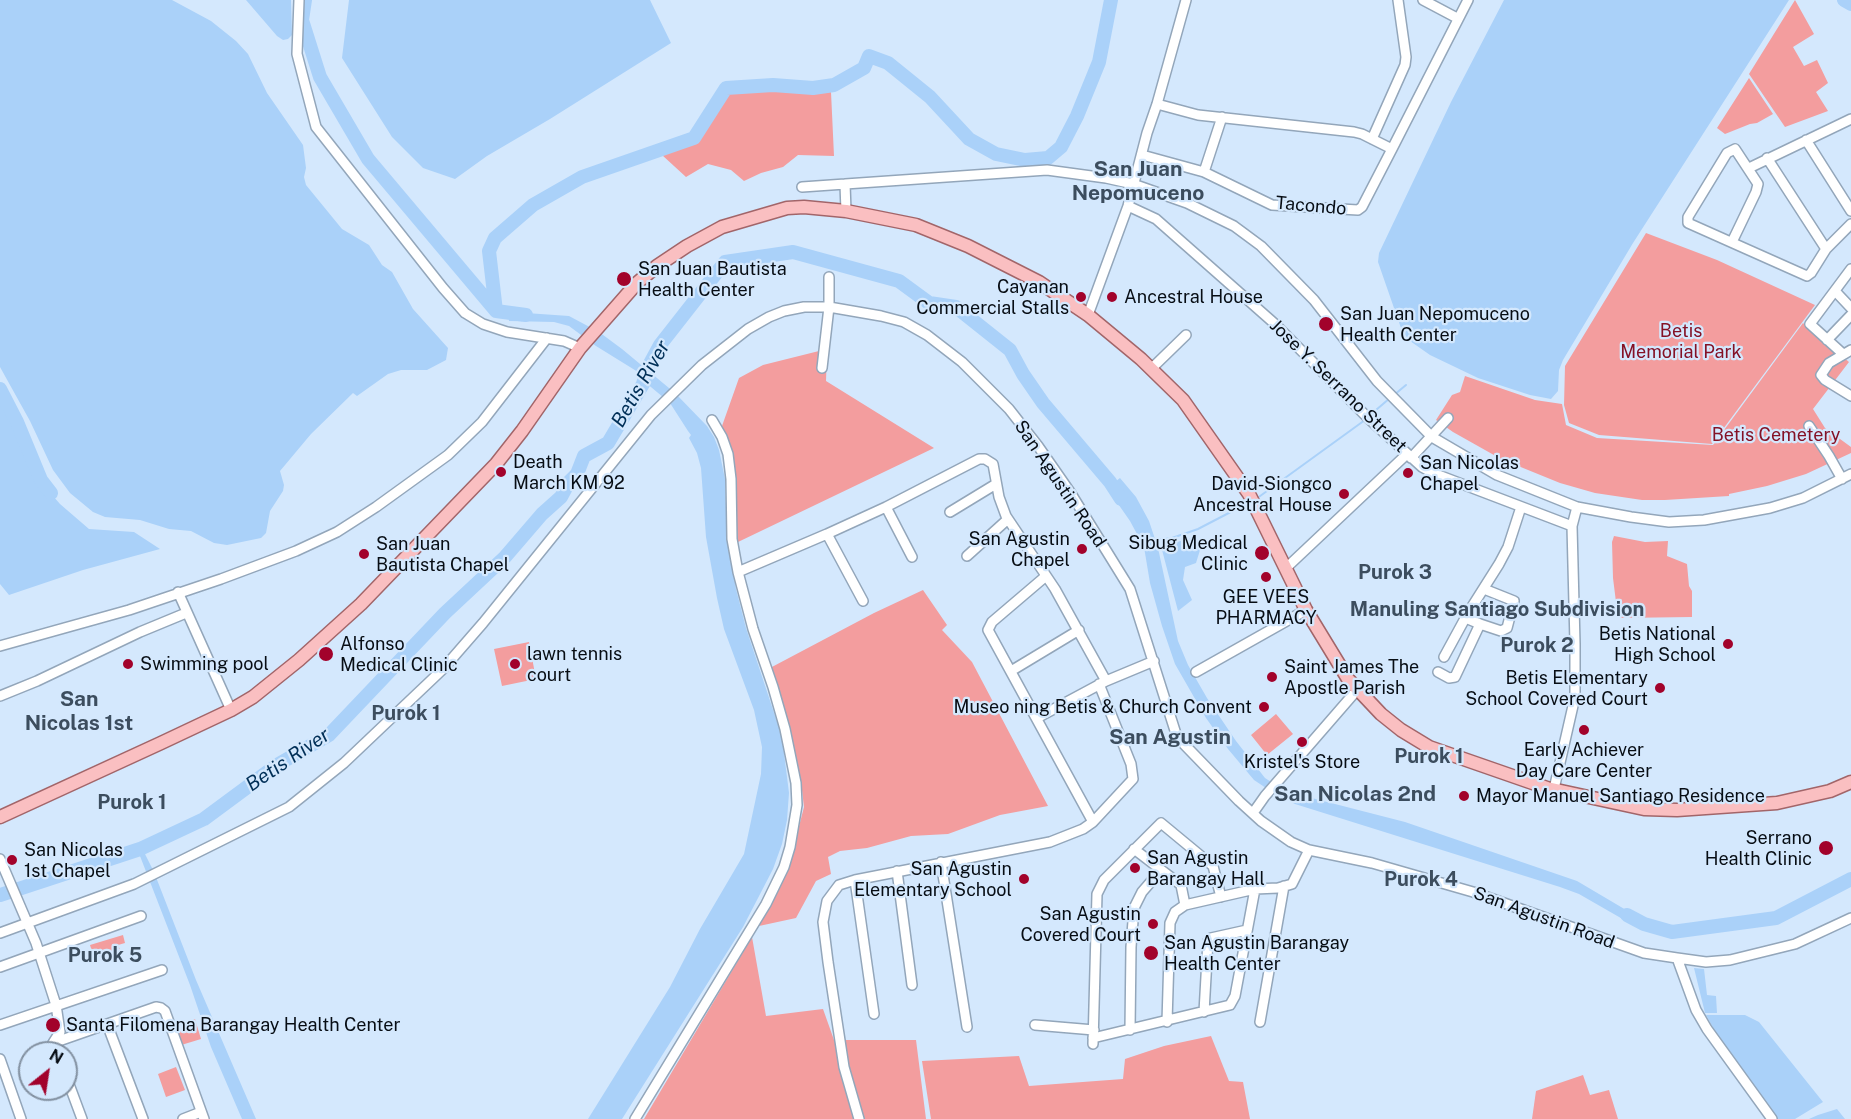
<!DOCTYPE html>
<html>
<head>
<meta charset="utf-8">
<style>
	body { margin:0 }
	#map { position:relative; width:1851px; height:1119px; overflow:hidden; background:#d4e8fd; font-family:"Public Sans",sans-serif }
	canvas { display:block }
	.north { position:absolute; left:18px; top:1041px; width:60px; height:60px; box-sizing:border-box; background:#d4e8fd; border:2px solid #8290a0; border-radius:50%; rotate:30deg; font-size:16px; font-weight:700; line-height:24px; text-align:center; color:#070d14 }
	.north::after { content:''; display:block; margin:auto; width:21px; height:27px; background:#a2022b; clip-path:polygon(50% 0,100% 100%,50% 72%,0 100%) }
</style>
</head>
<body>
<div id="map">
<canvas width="1851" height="1119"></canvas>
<div class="north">N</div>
</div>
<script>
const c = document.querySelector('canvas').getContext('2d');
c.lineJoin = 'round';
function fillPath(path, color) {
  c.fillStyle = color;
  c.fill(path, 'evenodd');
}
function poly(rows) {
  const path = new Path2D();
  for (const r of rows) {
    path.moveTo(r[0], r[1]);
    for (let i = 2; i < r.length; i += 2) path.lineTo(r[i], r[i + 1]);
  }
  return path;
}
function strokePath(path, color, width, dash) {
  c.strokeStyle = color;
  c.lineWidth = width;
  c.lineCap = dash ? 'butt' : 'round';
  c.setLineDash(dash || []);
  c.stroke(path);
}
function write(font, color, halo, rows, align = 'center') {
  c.font = font + ' "Public Sans",sans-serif';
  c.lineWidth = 4.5;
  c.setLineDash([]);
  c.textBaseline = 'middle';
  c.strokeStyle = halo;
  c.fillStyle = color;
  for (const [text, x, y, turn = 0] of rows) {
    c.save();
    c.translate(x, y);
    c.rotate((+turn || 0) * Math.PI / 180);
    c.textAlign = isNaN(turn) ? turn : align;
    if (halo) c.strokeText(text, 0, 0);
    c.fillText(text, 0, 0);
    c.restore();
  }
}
fillPath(poly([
	[1795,0,1814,34,1793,47,1804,66,1817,60,1828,83,1816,92,1828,111,1785,127,1749,74],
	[1749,78,1773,114,1757,123,1750,124,1725,134,1717,128],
	[773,87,831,92,834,156,798,155,783,167,761,173,744,181,731,170,708,164,686,177,662,155,695,139,728,91],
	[1646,233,1717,260,1815,305,1712,444,1599,435,1569,423,1564,405,1565,366],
	[1803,323,1849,362,1813,409,1825,428,1851,447,1851,453,1806,474,1767,486,1729,494,1729,496,1665,500,1642,500,1595,493,1560,483,1501,459,1453,432,1436,420,1452,395,1460,392,1465,376,1535,400,1562,404,1566,425,1597,438,1713,445],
	[827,349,826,381,934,448,738,542,731,453,722,426,739,378,763,365],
	[1614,536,1645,542,1668,541,1667,556,1687,564,1689,586,1692,591,1692,617,1618,618,1613,578,1612,542],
	[923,590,947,625,942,630,972,662,1048,806,1000,815,948,834,911,836,867,848,840,851,828,857,831,874,816,881,796,918,759,926,788,869,804,807,801,782,770,668,874,613],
	[529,642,536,679,502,686,494,649],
	[1276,714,1293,734,1267,755,1251,735],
	[123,935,125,943,118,945,120,950,94,958,90,945],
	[752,937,766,1016,823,1009,834,1040,916,1040,926,1119,644,1119],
	[195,1019,201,1039,178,1046,172,1027],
	[1211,1036,1229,1081,1243,1082,1250,1119,931,1119,922,1061,1019,1056,1029,1086,1123,1079,1125,1059,1164,1046],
	[176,1067,185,1090,166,1097,158,1074],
	[1583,1075,1590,1095,1609,1090,1618,1119,1532,1119,1536,1091]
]), '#f39d9e');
fillPath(poly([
	[0,0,172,0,211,21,236,41,248,54,267,93,303,145,306,168,304,177,306,185,342,229,369,245,382,265,392,272,413,309,448,348,446,360,427,370,401,370,388,374,357,396,353,393,311,434,280,471,284,485,283,491,270,511,266,533,261,538,227,545,214,543,191,531,169,529,140,520,105,517,93,512,70,493,53,470,30,421,0,367],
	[246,0,291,0,292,35,288,39,283,40,277,36],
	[349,0,650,0,671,43,550,119,487,156,455,179,423,168,392,137,342,58],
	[1504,0,1789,0,1633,243,1563,360,1559,370,1558,391,1551,399,1530,395,1478,378,1430,355,1410,341,1402,331,1378,262,1379,253,1451,102],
	[508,307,526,313,569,316,599,332,622,349,675,393,707,426,714,437,719,450,725,479,727,533,736,589,746,628,782,737,789,793,787,820,782,844,773,869,743,927,622,1119,588,1119,670,987,700,929,744,854,761,774,762,747,754,710,724,629,717,598,706,537,701,468,697,453,689,438,691,435,688,431,670,403,645,382,638,372,596,346,569,326,554,322,509,321],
	[0,393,30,452,40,481,60,504,89,529,134,532,160,549,83,570,9,595,0,584],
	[1120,478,1136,497,1149,521,1158,548,1178,641,1188,665,1207,698,1236,741,1265,778,1279,787,1300,795,1405,822,1577,881,1643,920,1641,926,1626,921,1579,894,1560,887,1295,804,1278,796,1254,780,1228,749,1206,718,1175,664,1162,626,1150,583,1144,547,1130,521,1107,488],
	[1192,538,1200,550,1196,563,1185,567,1183,580,1192,600,1178,611,1161,546],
	[140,852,145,854,154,872,196,980,256,1119,242,1119,211,1047,190,985,140,856],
	[1694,968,1704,969,1707,995,1716,996,1717,1013,1705,1013],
	[1706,1015,1745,1015,1759,1022,1823,1102,1795,1119,1776,1119,1721,1042],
	[1837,1109,1845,1119,1809,1119,1818,1115]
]), '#aad1f9');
strokePath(poly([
	[1394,395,1406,385],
	[1369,416,1390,398],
	[1256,499,1365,420],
	[1154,540,1172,538,1198,529,1248,503]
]), '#aad1f9', 2);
strokePath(poly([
	[305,0,302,20,320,77,368,159,496,311],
	[1844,0,1851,4],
	[496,311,526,315],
	[496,311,489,251,495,238,533,205,582,177,694,138,726,88,773,85,813,88,834,85,864,68,869,56,888,63,930,97,969,139,996,154,1025,160,1048,158,1061,147,1077,116,1099,62,1111,0],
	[0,389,17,422,41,480,51,493],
	[0,895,140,849,204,819,277,765,329,735,445,613,505,557,542,514,561,497,569,482,577,474,584,456,608,443,643,384,647,369,660,345,725,262,793,252,899,281,929,303,956,307,1010,350,1023,374,1043,403,1110,482,1121,499],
	[1627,915,1644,924,1672,932,1776,918,1851,879]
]), '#aad1f9', 14);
const minor = poly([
	[299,0,297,54,316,127,443,288,465,313,483,324,507,332,564,341,580,348],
	[1423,0,1457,18],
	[1157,104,1198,115,1354,132,1362,134,1392,149],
	[1372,139,1405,65,1406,57,1398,0],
	[1806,140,1851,211],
	[1142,155,1204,172,1272,205,1358,210,1362,207,1392,149,1468,0],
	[1767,158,1826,249],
	[1749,168,1851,119],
	[1204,172,1222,117],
	[845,184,846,211],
	[802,187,1047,170,1106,178,1133,184,1187,203,1234,226,1261,246,1314,300,1377,381,1432,437,1497,475,1577,507,1631,517,1669,522,1704,520,1770,508,1803,498,1851,474],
	[1128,206,1156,219,1275,324,1368,418,1422,467,1433,473,1572,526],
	[1732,242,1756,192,1758,184,1735,149,1727,153,1688,217,1688,223,1807,276,1811,273,1826,249,1851,224],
	[1835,291,1851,308],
	[1088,315,1128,206,1147,133,1157,104,1186,0],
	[1827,340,1851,315],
	[1851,350,1829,363,1821,375,1825,380,1851,396],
	[1843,354,1810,324,1851,269],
	[822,368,829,307,829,277],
	[1151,369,1186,335],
	[1809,426,1829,456,1842,479],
	[1411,458,1448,418],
	[886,507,912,557],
	[950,512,996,484],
	[827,534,863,601],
	[967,556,1008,519],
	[1285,569,1407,454],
	[738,572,827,534,886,507,979,459,985,459,993,464,999,497,1006,516,1055,589,1106,681],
	[1046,576,992,622,988,630,1093,822],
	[178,592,231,710],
	[1467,616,1468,619,1480,624,1501,631,1507,628,1514,601,1484,589],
	[0,646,129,610,221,579,296,551,337,532,376,507,448,455,482,422,547,338],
	[1444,657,1468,613,1499,564,1508,547,1521,507],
	[1011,671,1079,630],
	[1196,672,1306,610],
	[1438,672,1449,678,1455,677,1480,624],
	[0,696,37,681,140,632,186,613],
	[1037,718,1106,681,1154,661],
	[1554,789,1575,697,1575,644,1572,526,1577,507],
	[1253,813,1265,796,1357,690],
	[1134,849,1181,885,1185,905],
	[0,859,36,943,56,1005,60,1032,53,1043],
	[941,862,967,1027],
	[897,871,912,985],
	[855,880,874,1014],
	[0,933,134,884,289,807,344,763,443,669,483,623,651,415,702,365,748,329,769,317,784,311,804,307,829,307,881,316,904,322,927,335,962,362,1009,409,1038,446,1070,492,1130,589,1177,737,1239,801,1261,821,1291,842,1309,850,1372,863,1473,892,1644,953,1677,958,1706,962,1730,960,1795,944,1851,918],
	[1677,958,1696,1010,1707,1029,1772,1119],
	[0,967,141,916],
	[1204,1012,1208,941,1211,938,1247,930],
	[1167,1022,1170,923,1175,912,1185,905,1255,889,1278,888,1292,884,1309,850],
	[1260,1022,1284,886],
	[107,1024,143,1119],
	[0,1025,162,970],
	[1035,1025,1094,1030],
	[1130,1030,1131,947,1134,908,1142,892,1161,870],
	[1093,1038,1230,1005,1235,996,1255,889],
	[53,1043,156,1007,161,1008,165,1011,204,1119],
	[1093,1044,1097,894,1104,880,1161,823,1213,866,1221,897],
	[0,1059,21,1119],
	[66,1076,82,1119],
	[183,1119,201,1112],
	[635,1119,766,904,784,867,790,847,797,805,796,783,785,729,773,687,753,629,738,572,732,539,731,479,728,454,722,437,712,420],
	[859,1119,844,1067,828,962,823,922,827,901,839,885,855,880,1050,842,1083,829,1093,822,1133,779,1131,764,1099,684]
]);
const major = poly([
	[0,817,161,743,231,710,253,697,299,660,361,604,496,464,522,431,580,348,637,283,657,266,687,246,722,227,787,208,804,207,846,211,916,225,968,246,1039,282,1088,315,1141,359,1183,400,1249,494,1306,610,1348,679,1381,714,1401,730,1429,747,1547,788,1644,809,1677,810,1777,803,1830,791,1851,782]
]);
strokePath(minor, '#93a6ba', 12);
strokePath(major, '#a26569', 15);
strokePath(minor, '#fff', 9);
strokePath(major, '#fabfc1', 12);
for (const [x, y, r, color] of [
	[624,279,8,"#a2022b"],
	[1081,297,6,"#a2022b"],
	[1112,297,6,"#a2022b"],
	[1326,324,8,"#a2022b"],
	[501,472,6,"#a2022b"],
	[1408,473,6,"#a2022b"],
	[1344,494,6,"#a2022b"],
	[1082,549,6,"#a2022b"],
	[1262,553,8,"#a2022b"],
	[364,554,6,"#a2022b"],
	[1266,577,6,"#a2022b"],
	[1728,644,6,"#a2022b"],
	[326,654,8,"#a2022b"],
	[128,664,6,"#a2022b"],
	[515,664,6,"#a2022b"],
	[1272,677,6,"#a2022b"],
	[1660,688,6,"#a2022b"],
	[1264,707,6,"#a2022b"],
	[1584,730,6,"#a2022b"],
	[1302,742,6,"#a2022b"],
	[1464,796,6,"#a2022b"],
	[1826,848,8,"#a2022b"],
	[12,860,6,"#a2022b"],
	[1135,868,6,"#a2022b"],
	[1024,879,6,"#a2022b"],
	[1153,924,6,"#a2022b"],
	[1151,953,8,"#a2022b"],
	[53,1025,8,"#a2022b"]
]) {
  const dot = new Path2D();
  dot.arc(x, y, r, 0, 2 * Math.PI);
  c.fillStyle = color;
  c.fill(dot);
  strokePath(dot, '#d4e8fd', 2);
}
write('18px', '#070d14', '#d4e8fd', [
	["Tacondo",1311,206,5],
	["Jose Y. Serrano Street",1338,386,44],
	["San Agustin Road",1060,484,56],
	["San Agustin Road",1544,918,20]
]);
write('18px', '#070d14', '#d4e8fd', [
	["San Juan Bautista",638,269],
	["Health Center",638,290],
	["Cayanan",1069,287,"right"],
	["Commercial Stalls",1069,308,"right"],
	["Ancestral House",1124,297],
	["San Juan Nepomuceno",1340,314],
	["Health Center",1340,335],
	["Death",513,462],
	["March KM 92",513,483],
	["San Nicolas",1420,463],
	["Chapel",1420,484],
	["David-Siongco",1332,484,"right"],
	["Ancestral House",1332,505,"right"],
	["San Agustin",1070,539,"right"],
	["Chapel",1070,560,"right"],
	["Sibug Medical",1248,543,"right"],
	["Clinic",1248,564,"right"],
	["San Juan",376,544],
	["Bautista Chapel",376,565],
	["GEE VEES",1266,597,"center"],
	["PHARMACY",1266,618,"center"],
	["Betis National",1716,634,"right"],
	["High School",1716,655,"right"],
	["Alfonso",340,644],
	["Medical Clinic",340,665],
	["lawn tennis",527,654],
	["court",527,675],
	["Swimming pool",140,664],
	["Saint James The",1284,667],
	["Apostle Parish",1284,688],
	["Betis Elementary",1648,678,"right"],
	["School Covered Court",1648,699,"right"],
	["Museo ning Betis & Church Convent",1252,707,"right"],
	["Early Achiever",1584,750,"center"],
	["Day Care Center",1584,771,"center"],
	["Kristel's Store",1302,762,"center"],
	["Mayor Manuel Santiago Residence",1476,796],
	["Serrano",1812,838,"right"],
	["Health Clinic",1812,859,"right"],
	["San Nicolas",24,850],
	["1st Chapel",24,871],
	["San Agustin",1147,858],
	["Barangay Hall",1147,879],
	["San Agustin",1012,869,"right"],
	["Elementary School",1012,890,"right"],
	["San Agustin",1141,914,"right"],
	["Covered Court",1141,935,"right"],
	["San Agustin Barangay",1164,943],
	["Health Center",1164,964],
	["Santa Filomena Barangay Health Center",66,1025]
], 'left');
write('18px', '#841226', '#d4e8fd', [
	["Betis",1681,331],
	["Memorial Park",1681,352],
	["Betis Cemetery",1776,435]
]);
write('italic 20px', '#002f57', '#d4e8fd', [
	["Betis River",641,384,-60],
	["Betis River",288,760,-34]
]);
write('bold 20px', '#3c4d5e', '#d4e8fd', [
	["Purok 3",1395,573],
	["Manuling Santiago Subdivision",1497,610],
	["Purok 2",1537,646],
	["Purok 1",406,714],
	["Purok 1",1429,757],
	["Purok 1",132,803],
	["Purok 4",1421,880],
	["Purok 5",105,956]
]);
write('bold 21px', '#3c4d5e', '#d4e8fd', [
	["San Juan",1138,170],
	["Nepomuceno",1138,194],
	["San",79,700],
	["Nicolas 1st",79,724],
	["San Agustin",1170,738],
	["San Nicolas 2nd",1355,795]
]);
</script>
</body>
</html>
